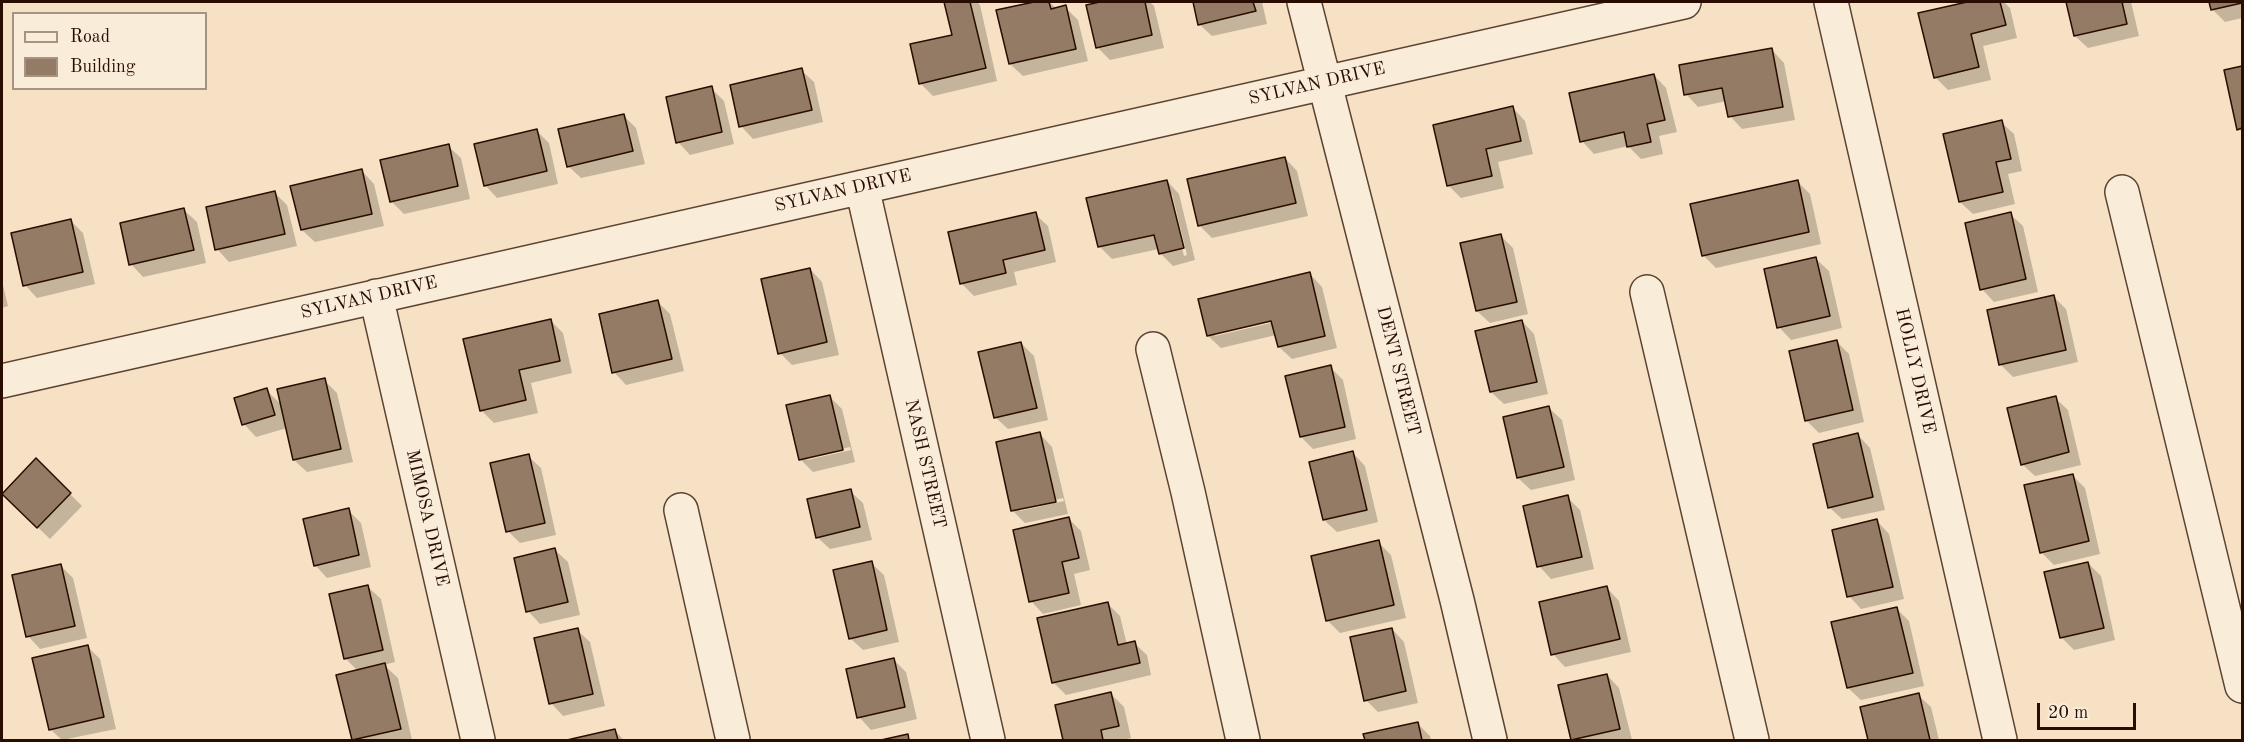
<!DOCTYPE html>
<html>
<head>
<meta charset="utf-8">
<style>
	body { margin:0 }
	#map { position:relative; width:2244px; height:742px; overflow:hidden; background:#f6e1c4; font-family:"Old Standard TT",serif }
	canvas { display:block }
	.frame { position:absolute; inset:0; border:3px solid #290d00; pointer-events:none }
	.legend { position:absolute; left:12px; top:12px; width:195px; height:78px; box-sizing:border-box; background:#f9ecd9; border:2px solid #a69382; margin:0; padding:8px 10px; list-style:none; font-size:18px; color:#290d00 }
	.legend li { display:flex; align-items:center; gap:12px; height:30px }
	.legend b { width:30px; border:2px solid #a69382 }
	.scale { position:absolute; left:2037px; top:703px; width:99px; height:27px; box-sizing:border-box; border:3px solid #290d00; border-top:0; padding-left:8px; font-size:18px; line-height:21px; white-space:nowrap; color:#290d00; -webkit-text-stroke:4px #f9ecd9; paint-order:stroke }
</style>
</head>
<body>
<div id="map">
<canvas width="2244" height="742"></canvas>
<div class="frame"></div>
<ul class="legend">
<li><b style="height:8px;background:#f9ecd9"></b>Road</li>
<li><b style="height:16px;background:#947b66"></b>Building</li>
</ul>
<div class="scale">20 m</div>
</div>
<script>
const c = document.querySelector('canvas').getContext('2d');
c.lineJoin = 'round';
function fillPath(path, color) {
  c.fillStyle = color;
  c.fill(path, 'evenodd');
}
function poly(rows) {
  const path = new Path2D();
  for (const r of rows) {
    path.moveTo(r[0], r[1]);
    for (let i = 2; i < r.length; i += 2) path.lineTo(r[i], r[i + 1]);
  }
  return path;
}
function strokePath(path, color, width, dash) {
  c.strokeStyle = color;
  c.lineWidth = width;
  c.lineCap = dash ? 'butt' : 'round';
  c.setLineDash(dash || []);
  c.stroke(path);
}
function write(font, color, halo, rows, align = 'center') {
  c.font = font + ' "Old Standard TT",serif';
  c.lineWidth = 4.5;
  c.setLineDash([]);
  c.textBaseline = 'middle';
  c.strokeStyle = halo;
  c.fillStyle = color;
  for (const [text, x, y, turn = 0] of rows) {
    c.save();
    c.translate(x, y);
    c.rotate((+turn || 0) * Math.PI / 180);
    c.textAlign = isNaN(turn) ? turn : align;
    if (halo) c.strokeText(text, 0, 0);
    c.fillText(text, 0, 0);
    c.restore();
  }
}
fillPath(poly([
	[946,2,977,2,980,5,997,81,933,96,920,83,954,36],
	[1041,2,1049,2,1057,9,1065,7,1078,20,1088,61,1023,76,1010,64,998,11],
	[1106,2,1150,2,1154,6,1164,48,1110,60,1097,47,1088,6],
	[1194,2,1262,2,1267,24,1212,36,1199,24],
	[1973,2,2004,2,2010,8,2017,38,1983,46,1991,80,1948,90,1935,77,1920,14],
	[2067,2,2131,2,2139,36,2088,48,2075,36],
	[2211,2,2242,2,2242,18,2225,22,2212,9],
	[1772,50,1784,63,1795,120,1742,129,1730,116,1727,101,1698,107,1686,94],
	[2242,68,2242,132,2239,129,2226,71],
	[801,70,814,82,823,122,753,139,741,126],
	[1654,75,1666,88,1677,132,1659,136,1663,154,1641,159,1628,146,1594,154,1582,141],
	[711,88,724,101,734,144,690,155,678,142],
	[1513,108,1525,121,1533,154,1498,162,1504,188,1461,198,1449,186],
	[624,116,636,128,645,164,581,178,568,166],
	[2001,122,2014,134,2022,171,2008,174,2015,204,1973,214,1960,202],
	[537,131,549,143,558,184,497,198,485,185],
	[448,146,461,158,470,199,404,214,391,201],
	[1285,158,1297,171,1308,216,1212,238,1199,225],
	[362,171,374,184,384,226,315,242,302,230],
	[1167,181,1179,194,1195,260,1173,266,1160,253,1159,249,1112,259,1100,247,1088,199],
	[1169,194,1172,194,1187,255,1184,256],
	[1798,182,1810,194,1821,244,1716,268,1703,255],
	[275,193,287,205,297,246,229,262,217,249],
	[184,210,197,222,206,263,143,277,131,264],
	[1035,214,1048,226,1056,262,1014,272,1017,285,974,296,961,283],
	[2010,214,2023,226,2038,292,1994,302,1982,289],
	[71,221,83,233,95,284,37,298,25,285],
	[1500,235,1513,248,1528,314,1490,323,1477,311,1462,244],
	[1816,259,1829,271,1842,328,1791,340,1779,327],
	[810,269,822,282,839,355,792,365,780,353],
	[1310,274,1322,287,1337,348,1292,359,1279,347,1276,335,1221,348,1208,336],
	[1278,318,1279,321,1215,336,1215,333],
	[2,281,8,306,2,308],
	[2053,296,2066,309,2078,362,2013,377,2001,365,1989,311],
	[658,302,670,314,684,371,626,385,614,372],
	[550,320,563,333,572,373,531,383,538,413,494,423,481,410],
	[1522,321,1534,334,1548,394,1504,404,1491,392],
	[1836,341,1849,354,1864,422,1819,433,1806,420],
	[1021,343,1034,356,1048,420,1008,429,995,417],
	[1330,367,1343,380,1356,439,1313,449,1301,437],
	[324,380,337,393,353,462,307,472,294,460,287,428,256,437,244,424,266,390,282,405],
	[830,397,842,409,855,462,813,472,800,459],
	[850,447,851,450,807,460,807,457],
	[2055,398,2068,410,2081,465,2035,476,2022,464],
	[1549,408,1562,420,1575,480,1531,490,1518,478],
	[1040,434,1052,447,1068,514,1025,523,1013,511],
	[1063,498,1064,501,1020,511,1020,508],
	[1858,435,1870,448,1885,510,1842,519,1829,507],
	[1353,453,1365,466,1378,522,1337,532,1324,520],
	[528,456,541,468,556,535,520,543,508,531],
	[36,460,82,506,50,539,3,494],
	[2073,476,2085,488,2100,554,2054,565,2041,552],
	[850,491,863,503,872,540,830,549,817,537],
	[1567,497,1580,510,1594,569,1551,579,1539,566],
	[348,510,361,523,371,567,327,578,315,565],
	[1069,519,1081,531,1090,570,1074,574,1081,605,1043,614,1031,601],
	[1877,521,1889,534,1904,599,1861,609,1849,596],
	[1378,542,1391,555,1406,618,1340,633,1327,620],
	[555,550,568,562,580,615,540,624,528,611],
	[871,563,884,575,899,642,863,650,850,638],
	[2088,563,2101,576,2115,640,2074,650,2061,637],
	[60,565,73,578,87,638,40,649,28,636],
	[368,587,381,599,395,662,384,665,398,678,412,740,353,740,338,676,358,671,345,658],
	[1607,588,1619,601,1631,652,1565,667,1553,654],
	[1107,603,1120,616,1127,645,1134,643,1147,655,1151,675,1066,695,1053,682],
	[1897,609,1909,621,1924,686,1861,700,1848,688],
	[1392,629,1404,642,1418,703,1378,712,1366,700],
	[577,630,590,642,605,706,563,716,551,703],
	[87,646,100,659,116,729,62,740,50,729],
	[893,659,906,672,917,719,871,730,859,717],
	[1607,675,1619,688,1632,740,1573,740,1560,686],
	[1111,694,1124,707,1131,738,1122,740,1065,740,1057,707],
	[1918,695,1931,707,1939,740,1870,740,1862,708],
	[1417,723,1430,736,1431,740,1366,740,1365,736],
	[615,731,624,740,574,740]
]), '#0003');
const building = poly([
	[944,2,970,2,986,68,919,84,910,44,952,35,944,2],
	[1034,2,1049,2,1051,9,1066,5,1076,49,1009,64,996,10,1034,2],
	[1100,2,1145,2,1152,35,1096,48,1086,5,1100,2],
	[1193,2,1253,2,1256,11,1198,25,1193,2],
	[1967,2,2000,2,2006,25,1971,34,1979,67,1934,78,1918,13,1967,2],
	[2066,2,2122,2,2127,24,2074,36,2066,2],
	[2209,2,2242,2,2242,3,2211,10,2209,2],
	[1772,48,1783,107,1728,117,1722,88,1684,95,1679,65,1772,48],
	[2242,66,2242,128,2237,130,2224,70,2242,66],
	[802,68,812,110,739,127,730,85,802,68],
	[1654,74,1665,120,1647,124,1651,142,1627,147,1624,132,1580,142,1569,93,1654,74],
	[712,86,722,132,676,143,666,97,712,86],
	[1513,106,1521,141,1486,149,1492,176,1447,186,1433,125,1513,106],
	[624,114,633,151,567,167,558,129,624,114],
	[2002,120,2011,159,1996,162,2003,192,1959,202,1943,134,2002,120],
	[537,129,547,171,484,186,474,144,537,129],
	[449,144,458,186,390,202,380,160,449,144],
	[1285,157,1296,203,1198,226,1187,179,1285,157],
	[362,169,372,214,301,230,290,186,362,169],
	[1167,180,1184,248,1159,254,1154,235,1098,247,1086,198,1167,180],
	[1798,180,1809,232,1702,256,1690,204,1798,180],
	[275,191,285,234,215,250,206,207,275,191],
	[184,208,194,250,129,265,120,223,184,208],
	[1036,212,1045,250,1003,260,1006,273,960,284,948,232,1036,212],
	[2011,212,2026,279,1980,290,1965,223,2011,212],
	[71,219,83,272,23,286,11,233,71,219],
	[1501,234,1517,302,1476,311,1460,243,1501,234],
	[1816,257,1830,316,1777,328,1764,269,1816,257],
	[810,268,827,342,778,354,761,279,810,268],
	[1310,272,1325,336,1278,347,1271,321,1207,336,1198,299,1310,272],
	[2054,295,2066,350,1999,365,1987,310,2054,295],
	[658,300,672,359,612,373,599,314,658,300],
	[551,319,560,361,519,370,526,400,480,411,463,339,551,319],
	[1522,320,1537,382,1490,392,1475,331,1522,320],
	[1837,340,1853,410,1805,421,1789,351,1837,340],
	[1021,342,1037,408,994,418,978,352,1021,342],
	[1331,365,1345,427,1300,437,1285,376,1331,365],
	[325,378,341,449,293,460,277,389,325,378],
	[267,388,275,415,242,425,234,398,267,388],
	[830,395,843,450,799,460,786,405,830,395],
	[2056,396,2069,452,2021,465,2007,408,2056,396],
	[1549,406,1564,467,1517,478,1503,417,1549,406],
	[1040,432,1056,502,1011,511,996,442,1040,432],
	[1858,433,1873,497,1828,508,1813,444,1858,433],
	[1353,451,1367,510,1323,520,1309,462,1353,451],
	[529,454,545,523,506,532,490,463,529,454],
	[36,458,71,493,37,528,2,494,36,458],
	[2073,474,2089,541,2040,553,2024,485,2073,474],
	[851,489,860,527,816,538,807,499,851,489],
	[1568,495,1582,557,1537,567,1523,506,1568,495],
	[349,508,359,555,314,566,303,519,349,508],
	[1069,517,1079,558,1062,562,1069,593,1029,602,1013,530,1069,517],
	[1877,519,1893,587,1847,597,1832,530,1877,519],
	[1379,540,1394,605,1326,621,1311,556,1379,540],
	[555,548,568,602,526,612,514,558,555,548],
	[872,561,887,630,849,639,833,570,872,561],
	[2088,562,2104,628,2060,638,2044,572,2088,562],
	[61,564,75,626,26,637,12,575,61,564],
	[368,585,383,650,344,659,329,594,368,585],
	[1607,586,1620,639,1551,655,1539,602,1607,586],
	[1108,602,1118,645,1135,641,1140,663,1052,683,1037,618,1108,602],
	[1897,607,1913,673,1847,688,1831,622,1897,607],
	[578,628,593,694,549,704,534,638,578,628],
	[1392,628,1406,691,1364,701,1350,637,1392,628],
	[88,645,104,717,49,730,32,658,88,645],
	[894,658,905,707,857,718,846,669,894,658],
	[385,663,401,729,352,740,336,675,385,663],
	[1607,674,1620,729,1571,740,1558,685,1607,674],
	[1111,692,1119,726,1101,730,1103,740,1063,740,1055,705,1111,692],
	[1919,693,1930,740,1868,740,1860,707,1919,693],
	[1418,722,1422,740,1365,740,1363,734,1418,722],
	[615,729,618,740,567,740,615,729],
	[908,734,909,740,881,740,908,734]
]);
fillPath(building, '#947b66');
strokePath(building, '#290d00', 1.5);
const minor = poly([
	[1304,2,1457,600,1490,740],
	[1831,2,2000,740],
	[862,187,988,740],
	[2122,192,2242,686],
	[1647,292,1752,740],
	[376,296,478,740],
	[1153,349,1188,492,1243,740],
	[2,381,1684,2],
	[681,510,733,740]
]);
strokePath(minor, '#5c4231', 36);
strokePath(minor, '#f9ecd9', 33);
write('18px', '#290d00', '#f9ecd9', [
	["SYLVAN DRIVE",1317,84,-13],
	["SYLVAN DRIVE",843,191,-13],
	["SYLVAN DRIVE",369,298,-13],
	["DENT STREET",1398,371,76],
	["HOLLY DRIVE",1915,371,77],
	["NASH STREET",925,464,77],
	["MIMOSA DRIVE",427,518,77]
]);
</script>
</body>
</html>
